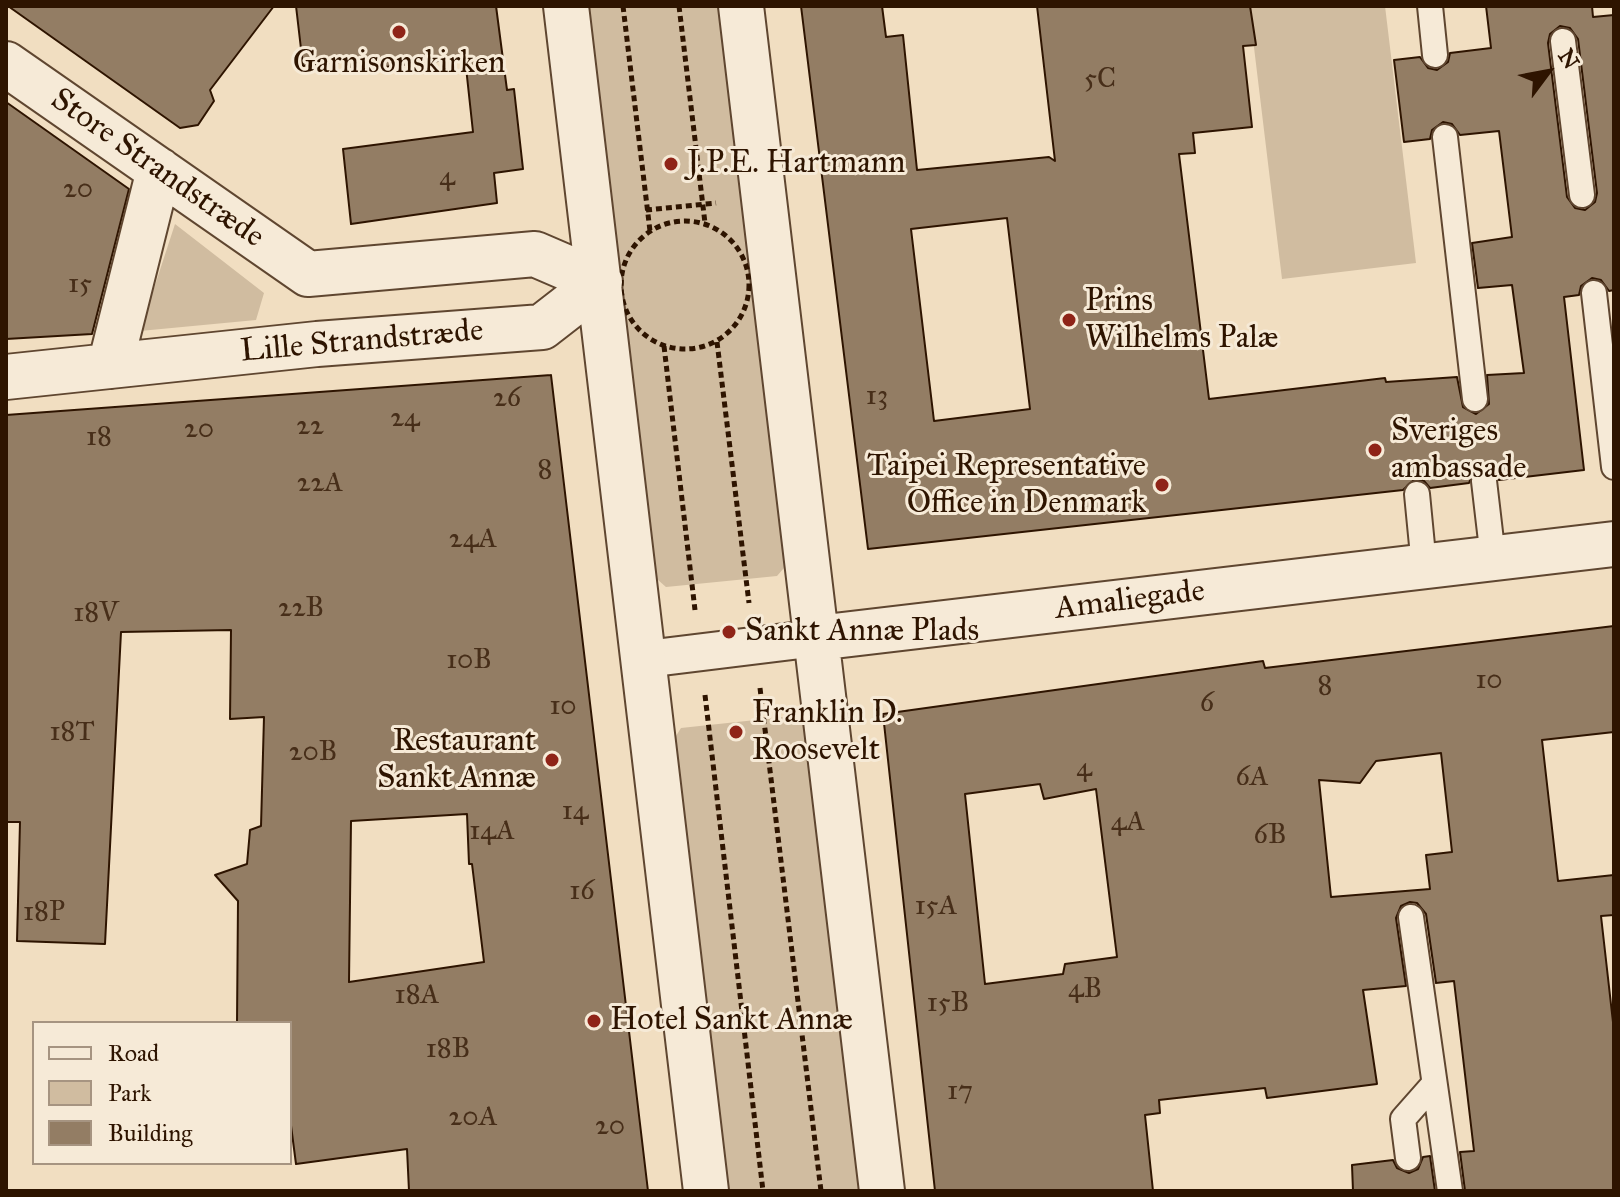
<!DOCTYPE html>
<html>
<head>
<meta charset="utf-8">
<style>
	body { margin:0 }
	#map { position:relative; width:1620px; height:1197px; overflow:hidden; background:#f1dec1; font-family:"IM FELL Great Primer",serif }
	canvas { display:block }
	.frame { position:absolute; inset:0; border:8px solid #2e1400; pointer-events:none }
	.legend { position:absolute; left:32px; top:1021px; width:260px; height:144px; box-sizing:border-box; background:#f6ead7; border:2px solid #a69481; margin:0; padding:10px 14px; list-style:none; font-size:24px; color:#2e1400 }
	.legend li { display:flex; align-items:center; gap:16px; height:40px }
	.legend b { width:40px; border:2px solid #a69481 }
	.north { position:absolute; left:1508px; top:32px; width:80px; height:80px; -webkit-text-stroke:6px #f6ead7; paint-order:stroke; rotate:58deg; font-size:22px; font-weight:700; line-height:32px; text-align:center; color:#2e1400 }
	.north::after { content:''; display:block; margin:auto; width:28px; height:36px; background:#2e1400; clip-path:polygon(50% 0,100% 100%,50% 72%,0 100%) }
</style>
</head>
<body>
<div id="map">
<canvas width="1620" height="1197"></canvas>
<div class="frame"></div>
<ul class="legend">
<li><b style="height:10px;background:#f6ead7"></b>Road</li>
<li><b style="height:22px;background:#d0bca0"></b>Park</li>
<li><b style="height:22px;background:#937d64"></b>Building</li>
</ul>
<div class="north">N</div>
</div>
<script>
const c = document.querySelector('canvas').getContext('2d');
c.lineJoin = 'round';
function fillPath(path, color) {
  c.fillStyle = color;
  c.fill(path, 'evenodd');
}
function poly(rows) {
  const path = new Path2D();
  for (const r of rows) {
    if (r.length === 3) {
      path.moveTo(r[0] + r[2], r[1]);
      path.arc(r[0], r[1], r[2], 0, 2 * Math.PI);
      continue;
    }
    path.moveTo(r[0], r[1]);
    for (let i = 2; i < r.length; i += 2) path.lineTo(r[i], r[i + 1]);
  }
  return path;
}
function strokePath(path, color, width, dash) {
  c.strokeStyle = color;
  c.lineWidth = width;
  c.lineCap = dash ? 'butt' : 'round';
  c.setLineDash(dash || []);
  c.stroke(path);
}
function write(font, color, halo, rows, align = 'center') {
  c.font = font + ' "IM FELL Great Primer",serif';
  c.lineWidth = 6;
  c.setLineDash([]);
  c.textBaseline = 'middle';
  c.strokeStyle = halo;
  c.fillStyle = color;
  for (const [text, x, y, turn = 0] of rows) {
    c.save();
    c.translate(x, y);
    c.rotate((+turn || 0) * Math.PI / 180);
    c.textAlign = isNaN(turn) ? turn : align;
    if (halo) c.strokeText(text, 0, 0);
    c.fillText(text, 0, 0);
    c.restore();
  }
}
fillPath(poly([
	[583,6,722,6,790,561,777,576,666,587,650,573],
	[1249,6,1385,6,1416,263,1282,279],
	[175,224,264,293,256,320,140,331],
	[793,716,811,729,861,1191,723,1191,669,747,681,728]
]), '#d0bca0');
const building = poly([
	[8,6,274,6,210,90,214,101,198,125,180,128,8,6],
	[296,6,496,6,507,90,514,89,523,169,494,173,497,203,351,224,343,149,473,132,465,58,349,71,349,61,303,66,296,6],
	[801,6,882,6,886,37,903,35,917,170,1049,157,1055,161,1037,6,1250,6,1256,45,1243,46,1252,127,1193,133,1195,153,1179,154,1209,399,1385,378,1386,382,1457,377,1463,407,1476,414,1489,404,1487,375,1524,373,1512,285,1478,288,1472,243,1512,237,1499,131,1460,135,1452,124,1443,122,1432,130,1430,139,1404,142,1394,60,1420,57,1428,68,1437,70,1448,62,1450,53,1491,48,1486,6,1592,6,1593,17,1614,15,1614,290,1609,291,1601,280,1592,278,1581,286,1579,295,1564,297,1584,470,1499,480,1495,471,1483,466,1474,470,1469,483,1430,488,1424,481,1415,479,1403,490,868,549,801,6],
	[1560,26,1570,28,1578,39,1597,193,1595,202,1585,210,1575,208,1567,197,1548,43,1550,34,1560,26],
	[1007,218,1030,409,934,421,911,229,1007,218],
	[6,102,129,189,92,334,6,339,6,102],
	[551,375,648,1191,409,1191,407,1149,296,1164,290,1118,290,1023,237,1023,238,901,215,875,247,864,250,830,261,826,264,717,230,719,231,630,121,632,105,944,17,941,20,822,6,822,6,415,551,375],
	[467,814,469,864,472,864,484,962,349,982,351,821,467,814],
	[1614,626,1614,732,1542,740,1558,881,1614,875,1614,915,1601,916,1614,1031,1614,1191,1465,1191,1460,1152,1474,1151,1454,981,1436,983,1426,914,1417,903,1410,902,1401,906,1396,918,1406,986,1363,990,1377,1084,1267,1098,1265,1088,1159,1100,1160,1113,1145,1115,1153,1191,935,1191,883,714,1263,661,1265,668,1614,626],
	[1441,753,1452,852,1426,855,1430,889,1331,897,1319,780,1360,783,1376,761,1441,753],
	[1040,784,1044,799,1096,789,1117,957,1065,964,1063,974,985,984,965,794,1040,784],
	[1430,1156,1435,1191,1353,1191,1352,1165,1393,1160,1397,1168,1409,1173,1418,1169,1423,1157,1430,1156]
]);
fillPath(building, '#937d64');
strokePath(building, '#2e1400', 2);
const service = poly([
	[1430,6,1435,55],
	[1563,41,1582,195],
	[1445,137,1475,399],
	[1594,293,1614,467],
	[1484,481,1493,558],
	[1417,494,1424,566],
	[1411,917,1450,1191],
	[1408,1158,1403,1119,1433,1085]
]);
const pedestrian = poly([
	[646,659,817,638]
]);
const minor = poly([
	[566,6,706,1191],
	[741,6,882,1191],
	[6,64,308,274,535,254,600,282,542,327,317,344,6,377],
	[110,366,159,170],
	[817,638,1614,544]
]);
strokePath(service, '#5f4630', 28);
strokePath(pedestrian, '#5f4630', 40);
strokePath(minor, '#5f4630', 48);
strokePath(poly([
	[623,6,650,231],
	[679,6,705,223],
	[646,210,716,203],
	[685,285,64],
	[717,342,749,603],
	[664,346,695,610],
	[760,688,821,1191],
	[705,695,763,1191]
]), '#2e1400', 5, [6, 4]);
strokePath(service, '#f6ead7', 24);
strokePath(pedestrian, '#f6ead7', 36);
strokePath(minor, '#f6ead7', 44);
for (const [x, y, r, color] of [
	[399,32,8,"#8f2418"],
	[671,164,8,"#8f2418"],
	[1069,320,8,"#8f2418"],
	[1375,450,8,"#8f2418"],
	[1162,485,8,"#8f2418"],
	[729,632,8,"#8f2418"],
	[736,732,8,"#8f2418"],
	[552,760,8,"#8f2418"],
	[594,1021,8,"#8f2418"]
]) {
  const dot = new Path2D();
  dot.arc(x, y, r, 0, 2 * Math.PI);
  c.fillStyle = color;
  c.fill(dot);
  strokePath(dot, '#f6ead7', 3);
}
write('28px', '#472e19', null, [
	["5C",1100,80],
	["4",447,178],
	["20",78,190],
	["15",80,285],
	["13",877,397],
	["26",507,399],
	["24",405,419],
	["22",310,427],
	["20",199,430],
	["18",99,438],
	["8",545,471],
	["22A",320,484],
	["24A",473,540],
	["22B",301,609],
	["18V",96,614],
	["10B",469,661],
	["10",1489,681],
	["8",1325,687],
	["6",1207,704],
	["10",563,707],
	["18T",72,733],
	["20B",313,753],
	["4",1084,769],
	["6A",1252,778],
	["14",575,812],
	["4A",1128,823],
	["14A",492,832],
	["6B",1270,836],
	["16",582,892],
	["15A",936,907],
	["18P",44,913],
	["4B",1085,990],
	["18A",417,996],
	["15B",948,1004],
	["18B",448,1050],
	["17",960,1092],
	["20A",473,1118],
	["20",610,1127]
]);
write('32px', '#2e1400', '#f6ead7', [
	["Garnisonskirken",399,64,"center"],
	["J.P.E. Hartmann",687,164],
	["Prins",1085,302],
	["Wilhelms Palæ",1085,339],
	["Sveriges",1391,432],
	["ambassade",1391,469],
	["Taipei Representative",1146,467,"right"],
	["Office in Denmark",1146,504,"right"],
	["Sankt Annæ Plads",745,632],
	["Franklin D.",752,714],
	["Roosevelt",752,751],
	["Restaurant",536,742,"right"],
	["Sankt Annæ",536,779,"right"],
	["Hotel Sankt Annæ",610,1021]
], 'left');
write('32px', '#2e1400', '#f6ead7', [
	["Store Strandstræde",157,169,35],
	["Lille Strandstræde",362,342,-5],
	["Amaliegade",1130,601,-7]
]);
</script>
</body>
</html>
